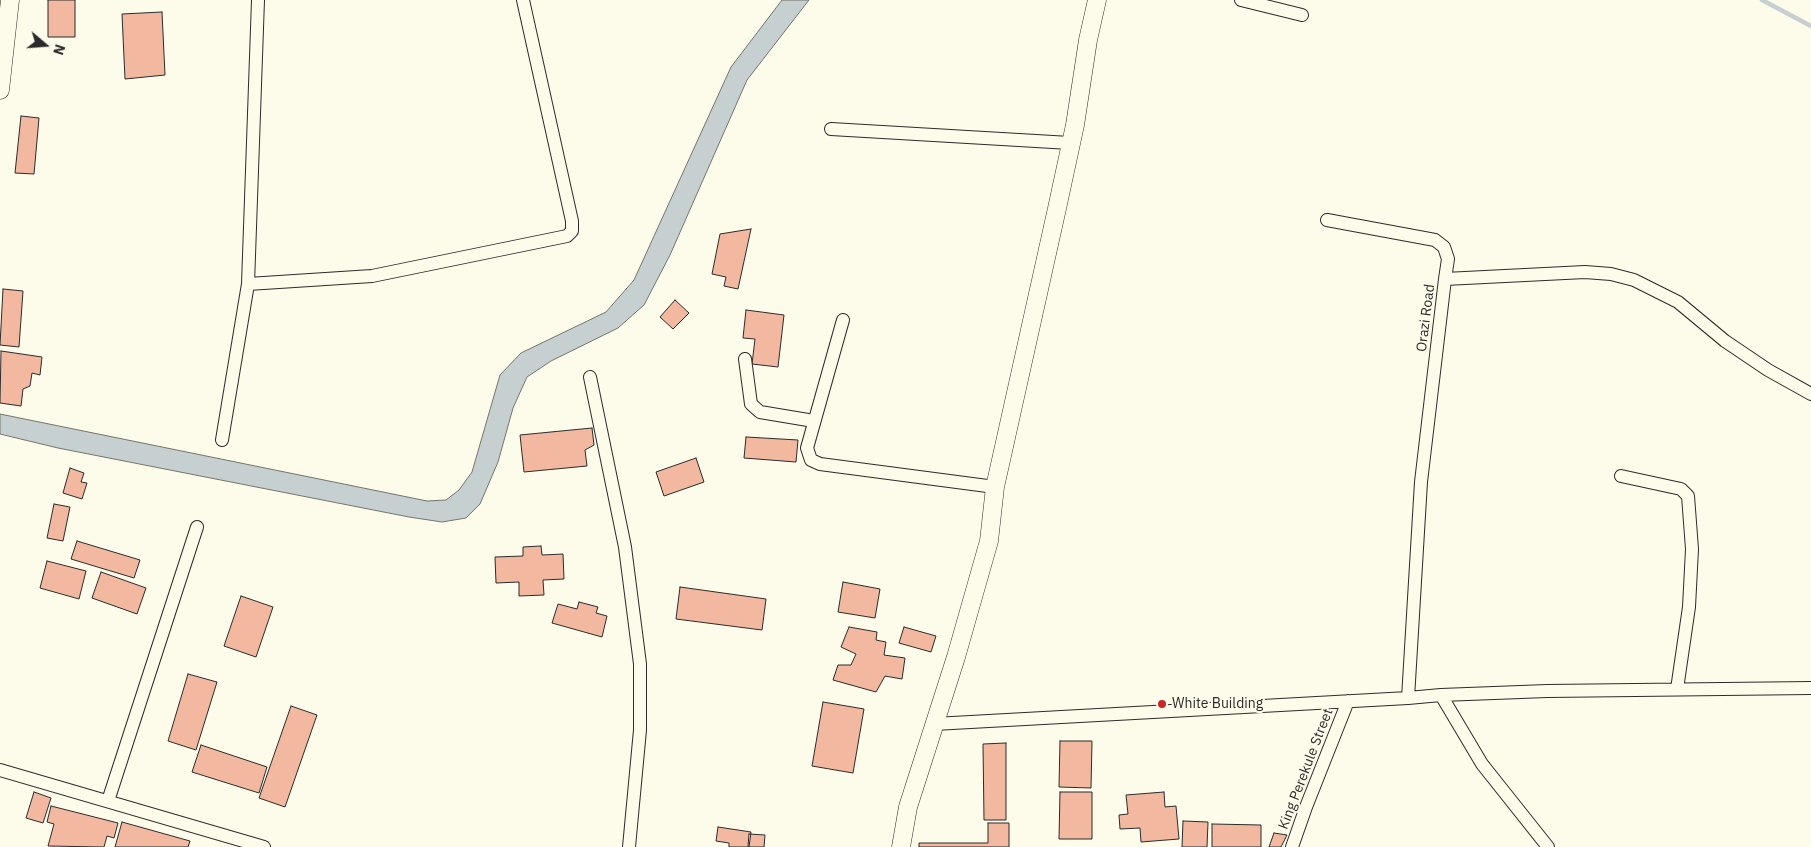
<!DOCTYPE html>
<html>
<head>
<meta charset="utf-8">
<style>
	body { margin:0 }
	#map { position:relative; width:1811px; height:847px; overflow:hidden; background:#fdfbea; font-family:"IBM Plex Sans",sans-serif }
	canvas { display:block }
	.north { position:absolute; left:20px; top:20px; width:50px; height:50px; -webkit-text-stroke:4px #fdfbea; paint-order:stroke; rotate:108deg; font-size:14px; font-weight:700; line-height:20px; text-align:center; color:#2b2b2b }
	.north::after { content:''; display:block; margin:auto; width:18px; height:22px; background:#2b2b2b; clip-path:polygon(50% 0,100% 100%,50% 72%,0 100%) }
</style>
</head>
<body>
<div id="map">
<canvas width="1811" height="847"></canvas>
<div class="north">N</div>
</div>
<script>
const c = document.querySelector('canvas').getContext('2d');
c.lineJoin = 'round';
function fillPath(path, color) {
  c.fillStyle = color;
  c.fill(path, 'evenodd');
}
function poly(rows) {
  const path = new Path2D();
  for (const r of rows) {
    path.moveTo(r[0], r[1]);
    for (let i = 2; i < r.length; i += 2) path.lineTo(r[i], r[i + 1]);
  }
  return path;
}
function strokePath(path, color, width, dash) {
  c.strokeStyle = color;
  c.lineWidth = width;
  c.lineCap = dash ? 'butt' : 'round';
  c.setLineDash(dash || []);
  c.stroke(path);
}
function write(font, color, halo, rows, align = 'center') {
  c.font = font + ' "IBM Plex Sans",sans-serif';
  c.lineWidth = 4;
  c.setLineDash([]);
  c.textBaseline = 'middle';
  c.strokeStyle = halo;
  c.fillStyle = color;
  for (const [text, x, y, turn = 0] of rows) {
    c.save();
    c.translate(x, y);
    c.rotate((+turn || 0) * Math.PI / 180);
    c.textAlign = isNaN(turn) ? turn : align;
    if (halo) c.strokeText(text, 0, 0);
    c.fillText(text, 0, 0);
    c.restore();
  }
}
const water = poly([
	[782,0,809,0,747,80,670,255,644,305,618,328,551,361,527,377,513,408,498,462,480,504,466,518,442,522,409,517,58,448,0,434,0,414,427,501,446,500,459,490,472,472,500,375,521,353,606,312,634,280,731,67,782,0]
]);
fillPath(water, '#c7d0d0');
strokePath(water, '#74746e', 1);
strokePath(poly([
	[1762,0,1811,26]
]), '#c7d0d0', 4.5);
const building = poly([
	[48,0,75,0,75,37,48,37,48,0],
	[162,12,165,75,125,79,122,14,162,12],
	[21,116,39,118,34,174,15,173,21,116],
	[751,229,738,289,724,286,726,277,712,274,720,234,751,229],
	[3,289,23,291,19,347,0,345,3,289],
	[675,300,689,313,673,329,660,317,675,300],
	[746,310,784,315,778,367,752,364,755,339,743,338,746,310],
	[1,351,42,357,40,375,32,373,30,386,23,389,21,406,0,403,1,351],
	[592,428,594,445,585,450,587,466,524,472,520,435,592,428],
	[746,437,798,440,796,462,744,458,746,437],
	[696,458,704,482,664,496,656,472,696,458],
	[70,468,84,473,81,482,87,483,82,499,63,493,70,468],
	[54,504,70,507,63,541,47,538,54,504],
	[77,541,140,560,134,578,71,559,77,541],
	[541,546,542,555,563,554,564,579,543,580,544,595,519,596,519,582,496,583,495,557,523,556,523,547,541,546],
	[47,561,86,571,79,599,40,588,47,561],
	[101,572,146,588,137,614,92,598,101,572],
	[843,582,880,589,875,618,838,612,843,582],
	[680,587,766,599,762,630,676,619,680,587],
	[241,596,273,607,256,657,224,646,241,596],
	[579,602,598,607,596,613,607,616,602,637,552,623,558,604,577,609,579,602],
	[849,627,877,632,876,640,886,642,884,655,905,658,902,679,885,676,876,692,833,680,838,665,851,665,856,654,841,647,849,627],
	[904,627,936,636,931,652,899,643,904,627],
	[188,674,217,682,196,750,168,741,188,674],
	[823,702,864,709,853,773,812,766,823,702],
	[291,706,317,715,285,807,259,798,291,706],
	[1060,741,1092,741,1091,788,1059,787,1060,741],
	[1006,743,1006,820,984,820,983,744,1006,743],
	[201,745,267,767,259,793,192,772,201,745],
	[34,792,51,798,43,823,26,818,34,792],
	[1060,792,1092,792,1092,839,1059,839,1060,792],
	[1164,792,1165,807,1176,806,1179,839,1141,842,1140,828,1120,829,1119,815,1128,814,1126,795,1164,792],
	[51,806,118,823,114,838,107,836,104,847,48,846,54,824,47,822,51,806],
	[1183,821,1208,822,1207,847,1182,847,1183,821],
	[122,822,190,841,188,847,115,847,122,822],
	[988,823,1009,823,1009,847,919,847,919,843,988,843,988,823],
	[1212,824,1261,825,1261,847,1212,847,1212,824],
	[718,827,751,832,749,847,729,847,729,843,716,841,718,827],
	[1274,833,1287,835,1281,847,1269,847,1274,833],
	[749,834,765,835,764,847,748,847,749,834]
]);
fillPath(building, '#f2b8a0');
strokePath(building, '#2b2b2b', 1);
const street = poly([
	[1241,0,1302,15],
	[831,129,1070,143],
	[1327,220,1435,240,1444,247,1448,259,1445,279],
	[248,284,372,276,567,236,572,231,572,221,523,0],
	[843,320,807,448,811,460,820,464,995,487],
	[745,359,751,404,760,412,814,421],
	[590,377,625,547,640,664,640,730,629,847],
	[222,440,248,284,258,0],
	[1621,476,1681,489,1688,496,1692,549,1689,607,1677,689],
	[1441,695,1482,764,1548,847],
	[1408,698,1421,482,1445,279,1585,272,1611,274,1634,280,1678,302,1725,341,1768,370,1811,394],
	[934,724,1408,698,1441,695,1547,691,1811,688],
	[0,770,264,847],
	[108,801,197,527],
	[1292,847,1306,807,1348,701]
]);
const secondary = poly([
	[0,90,10,0],
	[901,847,908,807,956,657,989,541,995,487,1056,213,1075,125,1088,40,1097,0]
]);
strokePath(street, '#2b2b2b', 14);
strokePath(secondary, '#2b2b2b', 19);
strokePath(street, '#fdfbea', 12);
strokePath(secondary, '#fdfbea', 18);
for (const [x, y, r, color] of [
	[1162,704,5,"#c62828"]
]) {
  const dot = new Path2D();
  dot.arc(x, y, r, 0, 2 * Math.PI);
  c.fillStyle = color;
  c.fill(dot);
  strokePath(dot, '#fdfbea', 2);
}
write('14px', '#2b2b2b', '#fdfbea', [
	["Orazi Road",1426,318,-83],
	["King Perekule Street",1306,769,-69]
]);
write('14px', '#2b2b2b', '#fdfbea', [
	["White Building",1172,704]
], 'left');
</script>
</body>
</html>
